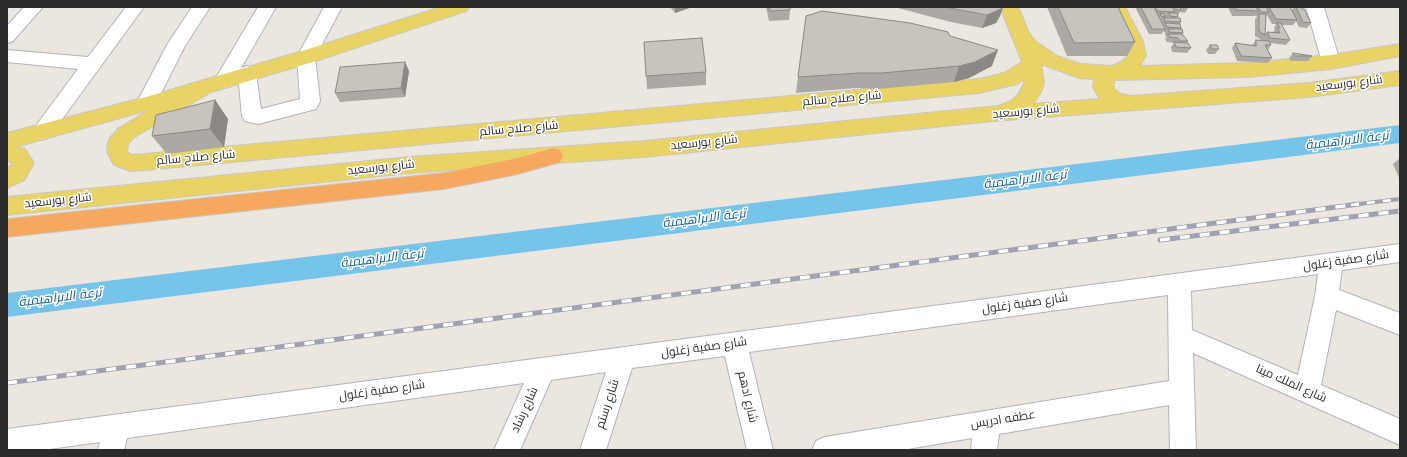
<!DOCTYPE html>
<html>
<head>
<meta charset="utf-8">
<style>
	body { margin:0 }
	#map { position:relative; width:1407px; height:457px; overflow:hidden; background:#ece7de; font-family:Poppins,sans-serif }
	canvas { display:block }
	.frame { position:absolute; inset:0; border:8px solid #2b2b2b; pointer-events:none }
</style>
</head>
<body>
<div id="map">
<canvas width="1407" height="457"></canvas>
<div class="frame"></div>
</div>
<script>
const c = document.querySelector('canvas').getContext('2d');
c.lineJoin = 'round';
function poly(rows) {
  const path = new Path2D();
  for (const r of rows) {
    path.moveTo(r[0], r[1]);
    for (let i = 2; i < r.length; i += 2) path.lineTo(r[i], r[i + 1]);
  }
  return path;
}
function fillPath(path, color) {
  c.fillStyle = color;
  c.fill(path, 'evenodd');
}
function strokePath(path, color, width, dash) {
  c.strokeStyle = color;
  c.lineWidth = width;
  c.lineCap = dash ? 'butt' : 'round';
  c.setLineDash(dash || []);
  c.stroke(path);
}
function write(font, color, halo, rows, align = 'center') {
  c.font = font + ' Poppins,Cairo,sans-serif';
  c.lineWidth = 3;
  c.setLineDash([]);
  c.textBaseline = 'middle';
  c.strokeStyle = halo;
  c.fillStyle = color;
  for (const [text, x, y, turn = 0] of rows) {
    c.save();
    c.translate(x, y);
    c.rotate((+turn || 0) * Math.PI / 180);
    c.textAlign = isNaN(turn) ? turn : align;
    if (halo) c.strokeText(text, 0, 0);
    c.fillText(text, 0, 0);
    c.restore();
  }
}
fillPath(poly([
	[1400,125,1400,143,7,317,7,293,1400,125]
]), '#76c4e9');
const minor = poly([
	[24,7,43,7,13,41,7,43,7,26,24,7],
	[126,7,144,7,49,137,42,140,35,137,32,132,35,127,78,69,7,62,7,50,88,57,126,7],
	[192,7,210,7,185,46,153,109,146,111,139,109,136,104,167,45,192,7],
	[258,7,276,7,241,68,247,66,254,68,256,73,261,109,300,99,297,57,324,7,342,7,315,57,320,101,316,109,258,124,245,121,242,116,238,74,231,86,224,88,217,86,214,81,258,7],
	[1306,7,1324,7,1340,62,1338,67,1331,69,1324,67,1322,62,1306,7],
	[1400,244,1400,262,1342,270,1339,290,1400,313,1400,335,1336,310,1321,385,1400,419,1400,445,1193,353,1196,450,1170,450,1169,405,999,434,997,450,971,450,972,438,902,450,812,450,816,441,825,437,1169,381,1168,295,749,352,773,450,747,450,725,356,632,368,606,450,580,450,606,372,551,380,520,450,494,450,524,383,127,438,124,450,98,450,100,442,42,450,7,450,7,429,1400,244],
	[1318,274,1315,296,1298,375,1192,330,1191,291,1318,274]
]);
const major = poly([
	[441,7,469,7,466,11,313,62,211,92,133,138,128,144,127,152,132,155,145,154,979,79,1004,73,1022,62,1000,7,1018,7,1028,31,1035,41,1057,56,1080,64,1112,66,1123,61,1128,55,1125,42,1107,7,1125,7,1143,42,1146,55,1140,66,1248,63,1331,55,1400,44,1400,56,1331,69,1248,77,1114,80,1114,89,1121,94,1131,96,1309,83,1400,71,1400,85,1309,97,993,121,644,157,410,173,7,215,7,197,410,157,644,141,998,106,1009,102,1018,95,1024,83,1024,79,1017,84,979,93,145,170,131,171,114,165,107,152,108,142,111,137,119,128,149,110,15,147,25,149,34,163,24,180,7,188,7,170,13,163,7,161,7,133,146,97,299,52,441,7],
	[1041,64,1079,78,1094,79,1093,87,1100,99,1033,104,1041,92,1044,83,1041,64]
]);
const highway = poly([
	[553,148,560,150,563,156,560,162,518,174,444,189,7,237,7,219,444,173,518,158,553,148]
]);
strokePath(minor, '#b1b3be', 2);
strokePath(major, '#c8c8c8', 2);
strokePath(highway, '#c8c8c8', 2);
fillPath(minor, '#fff');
fillPath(major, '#ead365');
fillPath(highway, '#f6a95e');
const railFar1 = poly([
	[1351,205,1400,199]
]);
const rail = poly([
	[1160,240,1400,211],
	[7,383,1359,204]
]);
strokePath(railFar1, '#a0a2b4', 4);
strokePath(rail, '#a0a2b4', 5);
strokePath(railFar1, '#fff', 2.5, [8]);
strokePath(rail, '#fff', 3.5, [10]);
fillPath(poly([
	[670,7,692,7,675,13],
	[766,7,790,7,790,10,789,20,769,21],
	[894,7,1003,7,1000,16,996,23,982,28,951,22],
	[1047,7,1118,7,1135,42,1127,56,1067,56],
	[1137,7,1188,7,1188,8,1185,13,1180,12,1178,15,1178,17,1177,18,1181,22,1180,24,1181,28,1181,29,1183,33,1182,35,1188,41,1187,43,1191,48,1187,53,1172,52,1171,47,1174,43,1167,42,1165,39,1167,37,1166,37,1165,34,1165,32,1164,32,1163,31,1162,34,1149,34,1136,9],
	[1228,7,1290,7,1292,10,1294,7,1300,7,1311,23,1307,28,1299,27,1296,21,1293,25,1282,25,1290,40,1286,45,1270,43,1271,45,1268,50,1272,58,1268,63,1237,61,1232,48,1235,43,1252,45,1256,40,1261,40,1255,36,1255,19,1257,17,1256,15,1255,16,1232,16],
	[1267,15,1272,24,1276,24,1274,28,1275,30,1273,32,1267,32,1265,34,1266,16],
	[806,16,950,36,992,66,969,78,954,82,878,89,856,88,796,93],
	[644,42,706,72,706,85,647,89],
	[1210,45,1219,49,1215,54,1208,54,1206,50],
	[1293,53,1312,56,1308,61,1291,61,1289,58],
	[409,71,405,97,340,102,335,93],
	[215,100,228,119,224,147,167,154,152,136],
	[1400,158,1400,180,1393,164]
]), '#aca8a3');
fillPath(poly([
	[675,7,692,7,675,13],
	[1002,7,1003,7,1000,16,996,23,982,28,987,15],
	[998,50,992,66,969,78,954,82,959,66],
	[405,62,409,71,405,97,401,88],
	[215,100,228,119,224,147,210,129]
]), '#8c8884');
const building = poly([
	[769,7,790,7,790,10,770,11,769,7],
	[946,7,1002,7,1001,9,987,15,955,9,946,7],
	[1058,7,1118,7,1135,42,1074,43,1058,7],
	[1141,7,1154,7,1165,29,1152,29,1141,7],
	[1155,7,1172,7,1175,12,1157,11,1155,7],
	[1175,7,1180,7,1181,10,1177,10,1175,7],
	[1234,7,1256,7,1258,11,1236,10,1234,7],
	[1258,7,1266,7,1269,12,1261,12,1258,7],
	[1269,7,1290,7,1297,20,1276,19,1269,7],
	[1296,7,1300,7,1302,9,1304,9,1311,23,1303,22,1296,7],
	[822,11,910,23,948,32,950,36,998,50,975,62,959,66,882,73,859,73,798,77,806,16,822,11],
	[1160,13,1164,14,1165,17,1161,16,1160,13],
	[1169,13,1177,13,1178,17,1170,16,1169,13],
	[1259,14,1266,14,1265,35,1259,31,1259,14],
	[1164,18,1180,18,1181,22,1165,21,1164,18],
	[1165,23,1180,24,1181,28,1167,27,1165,23],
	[1277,23,1281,23,1290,40,1270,38,1267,32,1280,33,1277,28,1280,28,1277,23],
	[1168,29,1182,29,1183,33,1169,32,1168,29],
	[1168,34,1182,34,1188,41,1180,41,1178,38,1170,37,1168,34],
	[702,38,706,72,646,76,644,42,702,38],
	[1256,40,1269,41,1271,45,1265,45,1272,58,1241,56,1235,43,1256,46,1256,40],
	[1174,42,1188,43,1191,48,1176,47,1174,42],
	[1210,45,1217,45,1219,49,1212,49,1210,45],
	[1293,53,1312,56,1295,56,1293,53],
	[405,62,401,88,335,93,340,67,405,62],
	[215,100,210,129,152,136,156,115,215,100]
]);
fillPath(building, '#c8c3bd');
strokePath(building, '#8c8884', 1);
write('12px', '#2b2b2b', '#fff', [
	["شارع بورسعيد",1349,84,-7],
	["شارع صلاح سالم",842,99,-5],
	["شارع بورسعيد",1026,112,-5],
	["شارع صلاح سالم",519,129,-5],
	["شارع بورسعيد",704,143,-6],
	["شارع صلاح سالم",196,158,-5],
	["شارع بورسعيد",381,168,-6],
	["شارع بورسعيد",58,201,-6],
	["شارع صفية زغلول",1346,261,-8],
	["شارع صفية زغلول",1025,304,-8],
	["شارع صفية زغلول",704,348,-8],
	["شارع الملك مينا",1291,384,24],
	["شارع صفية زغلول",382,391,-8],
	["شارع ادهم",747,397,77],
	["شارع رستم",608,404,-72],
	["شارع رشاد",525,410,-66],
	["عطفه ادريس",1003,420,-9]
]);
write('italic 13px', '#146196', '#fff', [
	["ترعة الابراهيمية",1347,141,-7],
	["ترعة الابراهيمية",1025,180,-7],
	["ترعة الابراهيمية",704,219,-7],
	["ترعة الابراهيمية",382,259,-7],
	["ترعة الابراهيمية",60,298,-7]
]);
</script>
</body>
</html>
